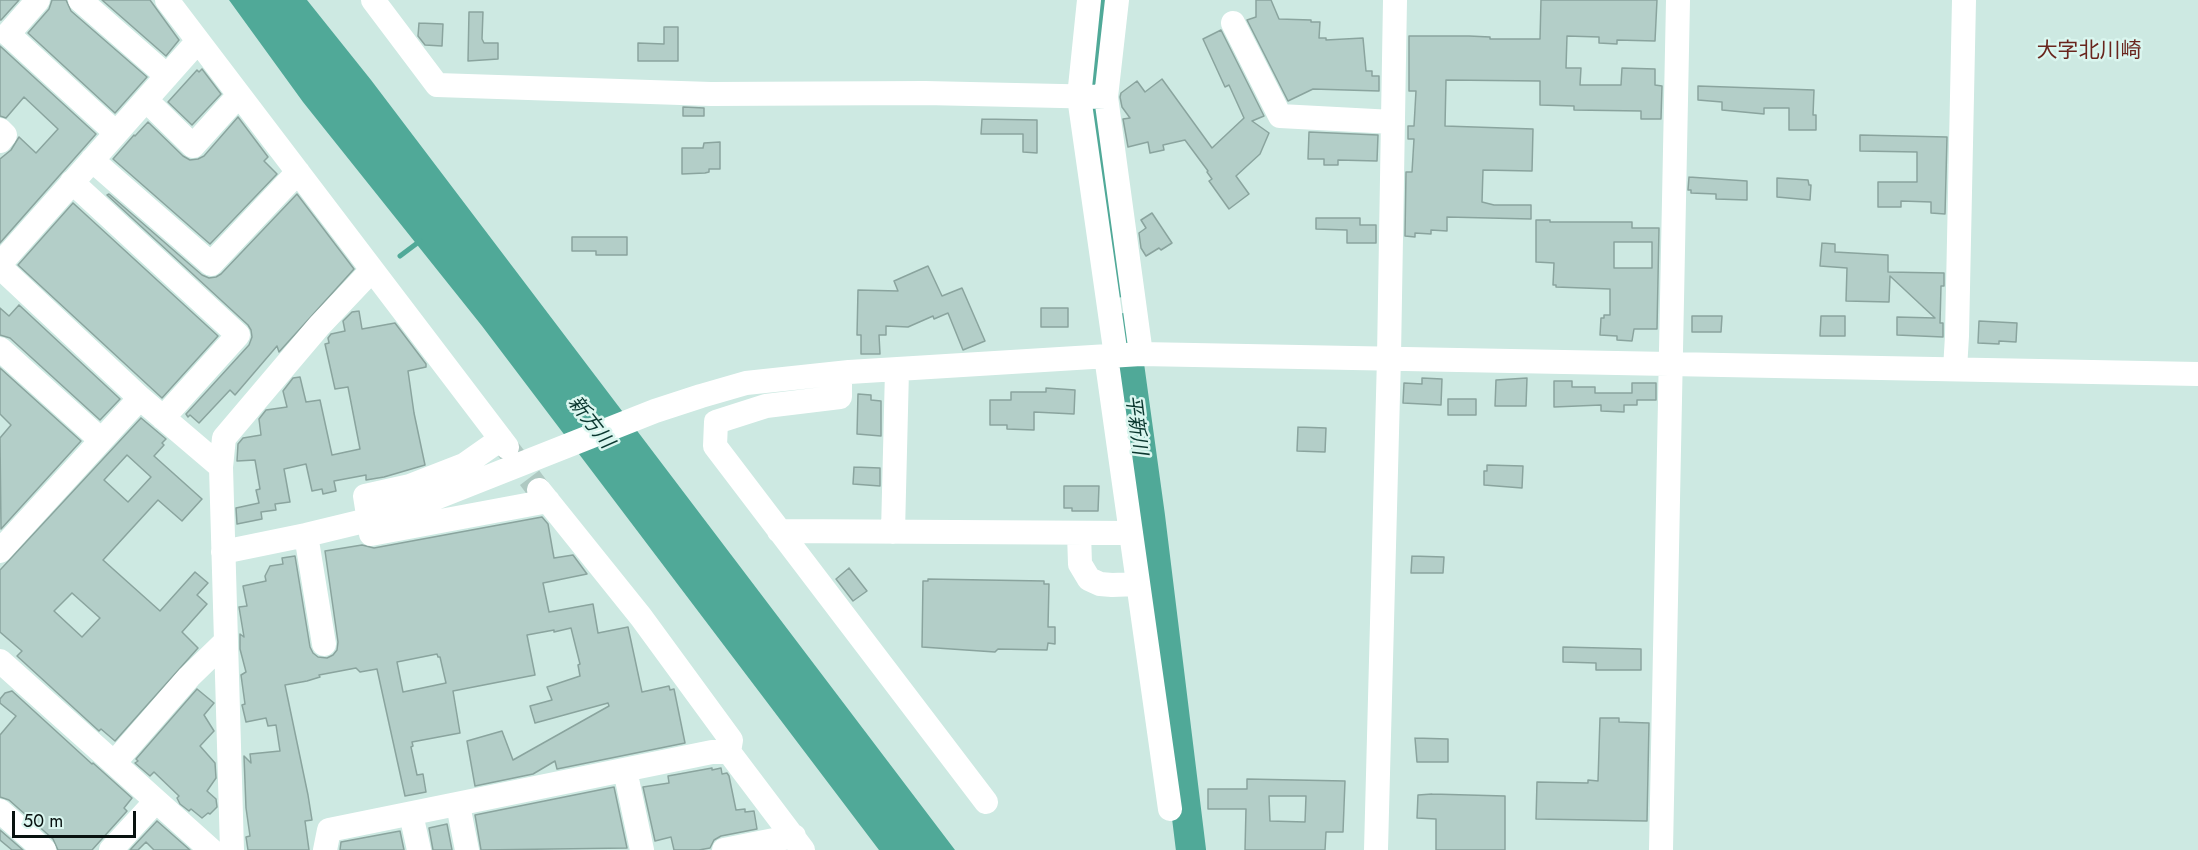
<!DOCTYPE html>
<html>
<head>
<meta charset="utf-8">
<style>
	body { margin:0 }
	#map { position:relative; width:2198px; height:850px; overflow:hidden; background:#cde9e2; font-family:Jost,sans-serif }
	canvas { display:block }
	.scale { position:absolute; left:12px; top:811px; width:124px; height:27px; box-sizing:border-box; border:3px solid #08110f; border-top:0; padding-left:8px; font-size:18px; line-height:21px; white-space:nowrap; color:#08110f; -webkit-text-stroke:4px #daf6ef; paint-order:stroke }
</style>
</head>
<body>
<div id="map">
<canvas width="2198" height="850"></canvas>
<div class="scale">50 m</div>
</div>
<script>
const c = document.querySelector('canvas').getContext('2d');
c.lineJoin = 'round';
function fillPath(path, color) {
  c.fillStyle = color;
  c.fill(path, 'evenodd');
}
function poly(rows) {
  const path = new Path2D();
  for (const r of rows) {
    path.moveTo(r[0], r[1]);
    for (let i = 2; i < r.length; i += 2) path.lineTo(r[i], r[i + 1]);
  }
  return path;
}
function strokePath(path, color, width, dash) {
  c.strokeStyle = color;
  c.lineWidth = width;
  c.lineCap = dash ? 'butt' : 'round';
  c.setLineDash(dash || []);
  c.stroke(path);
}
function write(font, color, halo, rows, align = 'center') {
  c.font = font + ' Jost,"Noto Sans JP",sans-serif';
  c.lineWidth = 5;
  c.setLineDash([]);
  c.textBaseline = 'middle';
  c.strokeStyle = halo;
  c.fillStyle = color;
  for (const [text, x, y, turn = 0] of rows) {
    c.save();
    c.translate(x, y);
    c.rotate((+turn || 0) * Math.PI / 180);
    c.textAlign = isNaN(turn) ? turn : align;
    if (halo) c.strokeText(text, 0, 0);
    c.fillText(text, 0, 0);
    c.restore();
  }
}
fillPath(poly([
	[229,0,307,0,371,80,955,850,879,850,482,326,303,102]
]), '#50a998');
strokePath(poly([
	[400,256,420,241]
]), '#50a998', 5);
strokePath(poly([
	[1102,0,1094,80,1095,119,1117,283],
	[1124,328,1150,516,1191,850]
]), '#50a998', 30);
const building = poly([
	[0,0,19,0,1,20,0,20,0,0],
	[52,0,66,0,71,11,147,77,115,113,28,33,49,9,52,0],
	[102,0,150,0,179,40,166,56,102,0],
	[1256,0,1271,0,1279,19,1311,20,1311,22,1320,22,1319,38,1326,38,1326,40,1363,38,1366,71,1372,71,1372,76,1379,76,1379,91,1313,89,1288,101,1247,20,1256,17,1256,0],
	[1541,0,1657,0,1655,41,1617,40,1617,44,1599,43,1599,37,1567,36,1566,68,1581,68,1580,85,1621,85,1622,68,1655,69,1655,85,1662,86,1661,119,1641,119,1641,111,1574,110,1574,106,1540,105,1540,81,1446,80,1445,126,1533,129,1532,171,1483,170,1482,202,1494,205,1531,205,1531,219,1447,217,1447,231,1431,230,1431,234,1415,233,1415,237,1405,236,1406,172,1412,172,1414,139,1408,139,1408,126,1414,126,1416,91,1409,91,1409,36,1469,36,1490,37,1490,39,1540,39,1541,0],
	[469,12,483,12,482,39,484,43,498,43,498,59,468,61,469,12],
	[419,23,443,24,442,46,425,45,418,36,419,23],
	[664,27,678,27,678,61,638,61,638,43,664,44,664,27],
	[1221,30,1264,116,1252,121,1269,133,1260,154,1236,176,1249,194,1229,209,1209,181,1212,179,1207,172,1208,171,1185,140,1163,145,1164,150,1150,153,1148,142,1128,147,1123,119,1130,118,1122,107,1120,97,1121,93,1137,81,1145,92,1162,79,1212,148,1244,118,1229,85,1225,87,1203,39,1221,30],
	[0,46,96,134,0,243,0,159,11,150,19,137,36,153,58,129,24,97,6,118,0,116,0,46],
	[202,69,221,94,192,125,168,102,197,70,199,72,202,69],
	[1698,86,1814,90,1813,115,1816,115,1816,130,1789,130,1789,108,1764,108,1764,114,1722,110,1722,102,1698,100,1698,86],
	[683,107,704,108,704,116,683,116,683,107],
	[238,117,268,157,264,161,277,174,210,244,113,159,134,135,135,136,148,122,183,156,190,160,198,159,204,156,238,117],
	[982,119,1037,120,1037,153,1023,152,1023,134,981,134,982,119],
	[1309,132,1378,135,1377,161,1338,160,1338,165,1324,165,1324,159,1308,159,1309,132],
	[1860,135,1947,137,1945,214,1931,213,1931,202,1901,201,1901,207,1878,207,1878,182,1917,182,1917,152,1860,151,1860,135],
	[720,142,720,169,709,169,709,172,705,173,682,174,682,148,703,148,704,143,720,142],
	[1689,177,1747,181,1747,200,1716,199,1716,194,1691,193,1691,190,1688,190,1689,177],
	[1777,178,1808,180,1809,185,1811,185,1810,200,1777,197,1777,178],
	[109,194,202,275,209,278,216,277,221,274,297,194,354,269,279,352,277,346,235,395,230,390,199,423,190,415,188,417,186,414,249,345,252,337,251,330,248,325,107,195,109,194],
	[73,203,218,336,162,398,18,265,73,203],
	[1152,213,1172,243,1161,250,1159,248,1146,256,1141,248,1139,233,1146,228,1141,220,1152,213],
	[1316,218,1360,218,1360,225,1376,225,1376,243,1347,243,1347,230,1316,229,1316,218],
	[1536,220,1550,220,1550,222,1632,222,1632,228,1659,228,1657,329,1634,329,1632,341,1617,340,1617,336,1600,335,1601,318,1604,318,1604,315,1610,315,1610,289,1556,287,1556,285,1553,285,1554,263,1536,262,1536,220],
	[1614,242,1652,242,1652,268,1614,268,1614,242],
	[572,237,627,237,627,255,596,255,596,251,572,251,572,237],
	[1822,243,1835,244,1835,252,1888,255,1888,272,1944,273,1944,286,1941,286,1940,323,1943,323,1943,337,1897,335,1897,317,1935,318,1890,276,1889,302,1846,301,1847,268,1820,266,1822,243],
	[928,266,942,296,962,288,985,341,963,350,948,313,934,319,933,316,908,327,886,326,886,335,879,335,880,354,861,354,861,335,857,335,858,290,898,291,894,281,928,266],
	[19,305,120,399,100,420,10,338,0,335,0,308,9,316,19,305],
	[1041,308,1068,308,1068,327,1041,327,1041,308],
	[359,311,362,329,395,323,426,364,426,367,408,371,414,413,425,465,384,477,366,480,366,475,334,481,336,491,323,494,322,489,312,491,306,464,284,469,290,502,275,504,276,510,261,512,262,519,237,524,236,508,259,503,256,490,260,489,255,460,237,461,238,444,243,438,261,435,259,419,266,410,287,407,283,391,293,378,300,377,306,402,320,400,332,455,360,449,348,387,335,389,325,344,329,343,328,338,331,334,345,331,343,321,352,312,359,311],
	[1692,316,1722,316,1721,332,1692,332,1692,316],
	[1821,316,1845,316,1845,336,1820,336,1821,316],
	[1979,321,2017,323,2016,342,1999,341,1999,344,1978,343,1979,321],
	[0,368,81,441,1,529,0,438,11,425,0,414,0,368],
	[1422,378,1442,379,1441,405,1403,403,1404,383,1422,384,1422,378],
	[1527,378,1526,406,1495,406,1496,380,1527,378],
	[1554,381,1572,381,1572,387,1595,387,1595,393,1632,393,1632,383,1656,383,1656,400,1637,400,1637,405,1624,405,1624,412,1601,411,1601,405,1554,407,1554,381],
	[1046,388,1075,390,1074,414,1034,412,1034,430,1007,429,1007,425,990,425,990,400,1011,400,1011,392,1046,392,1046,388],
	[858,394,871,395,871,400,881,401,881,436,857,434,858,394],
	[1448,399,1476,399,1476,415,1448,415,1448,399],
	[141,418,166,439,162,443,164,445,154,456,202,499,182,521,158,500,103,560,160,611,195,572,208,583,197,595,207,604,182,632,198,648,115,741,101,729,99,731,17,656,22,651,0,632,0,570,141,418],
	[127,455,151,477,128,502,104,480,127,455],
	[72,593,100,618,82,637,54,611,72,593],
	[1298,427,1326,428,1325,452,1297,451,1298,427],
	[1487,465,1523,466,1522,488,1484,485,1484,471,1487,471,1487,465],
	[854,467,880,468,880,486,853,484,854,467],
	[1064,486,1099,486,1098,511,1072,511,1072,508,1064,508,1064,486],
	[542,517,548,524,554,558,573,555,587,574,543,583,549,612,593,604,598,633,628,627,642,692,669,686,670,690,674,689,685,743,557,769,555,761,533,774,475,786,467,741,502,731,513,760,609,706,608,703,535,723,530,706,552,700,547,687,580,676,578,665,580,664,571,628,554,632,554,630,527,635,535,675,453,691,460,733,412,742,413,746,411,747,417,775,423,774,426,792,405,796,377,669,360,672,356,668,319,675,320,677,307,681,285,685,308,795,312,820,305,821,309,850,248,850,246,837,250,836,246,808,244,756,251,763,250,754,280,751,276,725,268,726,266,718,246,722,242,705,245,704,241,675,246,672,240,649,240,634,244,637,239,607,247,606,243,586,266,581,265,576,270,566,283,564,282,558,295,556,310,647,313,653,318,657,327,658,333,655,337,650,338,642,325,551,362,545,374,548,542,517],
	[437,654,438,657,440,657,446,683,403,692,397,662,437,654],
	[1412,556,1444,557,1443,573,1411,573,1412,556],
	[849,568,867,591,853,601,836,579,849,568],
	[928,579,1044,581,1044,584,1049,584,1048,627,1055,627,1055,644,1048,643,1047,650,998,649,995,652,922,647,923,581,928,581,928,579],
	[1563,647,1641,649,1641,670,1596,670,1596,663,1563,662,1563,647],
	[197,689,214,703,204,715,214,731,200,746,215,763,216,778,207,791,216,799,217,807,210,814,208,813,202,818,191,809,189,811,180,804,177,798,179,796,154,772,150,776,135,763,138,761,136,759,197,689],
	[12,691,92,764,93,763,132,798,124,808,127,811,92,850,58,850,53,839,9,800,0,797,0,735,16,716,0,703,0,699,5,693,12,691],
	[1600,718,1619,718,1619,722,1649,723,1647,821,1536,819,1537,782,1588,783,1588,780,1598,781,1600,718],
	[1415,738,1448,739,1448,762,1417,762,1415,738],
	[712,768,712,770,721,768,722,774,727,773,729,776,736,810,745,809,745,812,754,811,757,829,721,836,714,840,710,848,699,850,674,850,671,837,655,841,643,787,669,783,668,776,712,768],
	[1247,779,1345,781,1343,832,1326,832,1325,850,1245,850,1246,809,1208,809,1208,789,1247,789,1247,779],
	[1269,796,1306,796,1305,822,1270,821,1269,796],
	[614,787,627,848,481,850,475,815,614,787],
	[1432,794,1505,796,1505,850,1436,850,1436,819,1417,818,1418,795,1432,794],
	[157,821,190,850,154,850,146,842,138,850,130,850,157,821],
	[447,824,452,850,433,850,429,828,447,824],
	[0,830,23,850,12,850,0,840,0,830],
	[400,831,404,850,340,850,341,842,400,831]
]);
fillPath(building, '#b3cec8');
strokePath(building, '#8aa49e', 1.5);
strokePath(poly([
	[508,449,538,489]
]), '#afc9c2', 24, [24, 12]);
strokePath(poly([
	[38,0,8,34,116,133],
	[80,0,167,76],
	[167,0,507,447],
	[373,0,437,85,711,94,925,93,1106,97],
	[1089,0,1079,97,1116,356],
	[1117,0,1106,97,1141,354],
	[1233,23,1280,116,1393,122],
	[146,100,193,146,239,95],
	[0,130,5,135,0,141],
	[92,160,211,264,298,172],
	[72,182,238,335,163,418],
	[0,264,198,41],
	[0,267,140,398,221,467,232,850],
	[0,349,101,440],
	[1106,356,1170,809],
	[1955,369,1957,336,1964,0],
	[840,373,840,397,766,406,716,422,715,446,986,802],
	[501,439,464,465,410,486,365,496,371,534,548,501],
	[221,467,224,438,319,326,372,270],
	[539,490,641,617,731,740,729,752],
	[779,531,1131,533],
	[893,532,897,370],
	[1079,533,1080,564,1089,579,1100,584,1112,585,1138,584],
	[306,535,324,644],
	[0,551,140,398],
	[223,552,306,535,368,520,415,506,655,411,701,396,746,383,849,372,1141,354,2198,374],
	[0,661,211,850],
	[114,763,189,677,225,642],
	[625,770,642,850],
	[458,805,467,850],
	[0,811,44,850],
	[411,814,419,850],
	[111,850,156,801],
	[325,850,329,830,712,752,729,752,803,850],
	[724,850,794,836],
	[1376,850,1389,357,1395,0],
	[1661,850,1678,0]
]), '#fff', 24);
write('italic 20px', '#0a362e', '#daf6ef', [
	["新方川",590,423,52],
	["平新川",1135,425,83]
]);
write('21px', '#69251d', '#daf6ef', [
	["大字北川崎",2089,52]
]);
</script>
</body>
</html>
